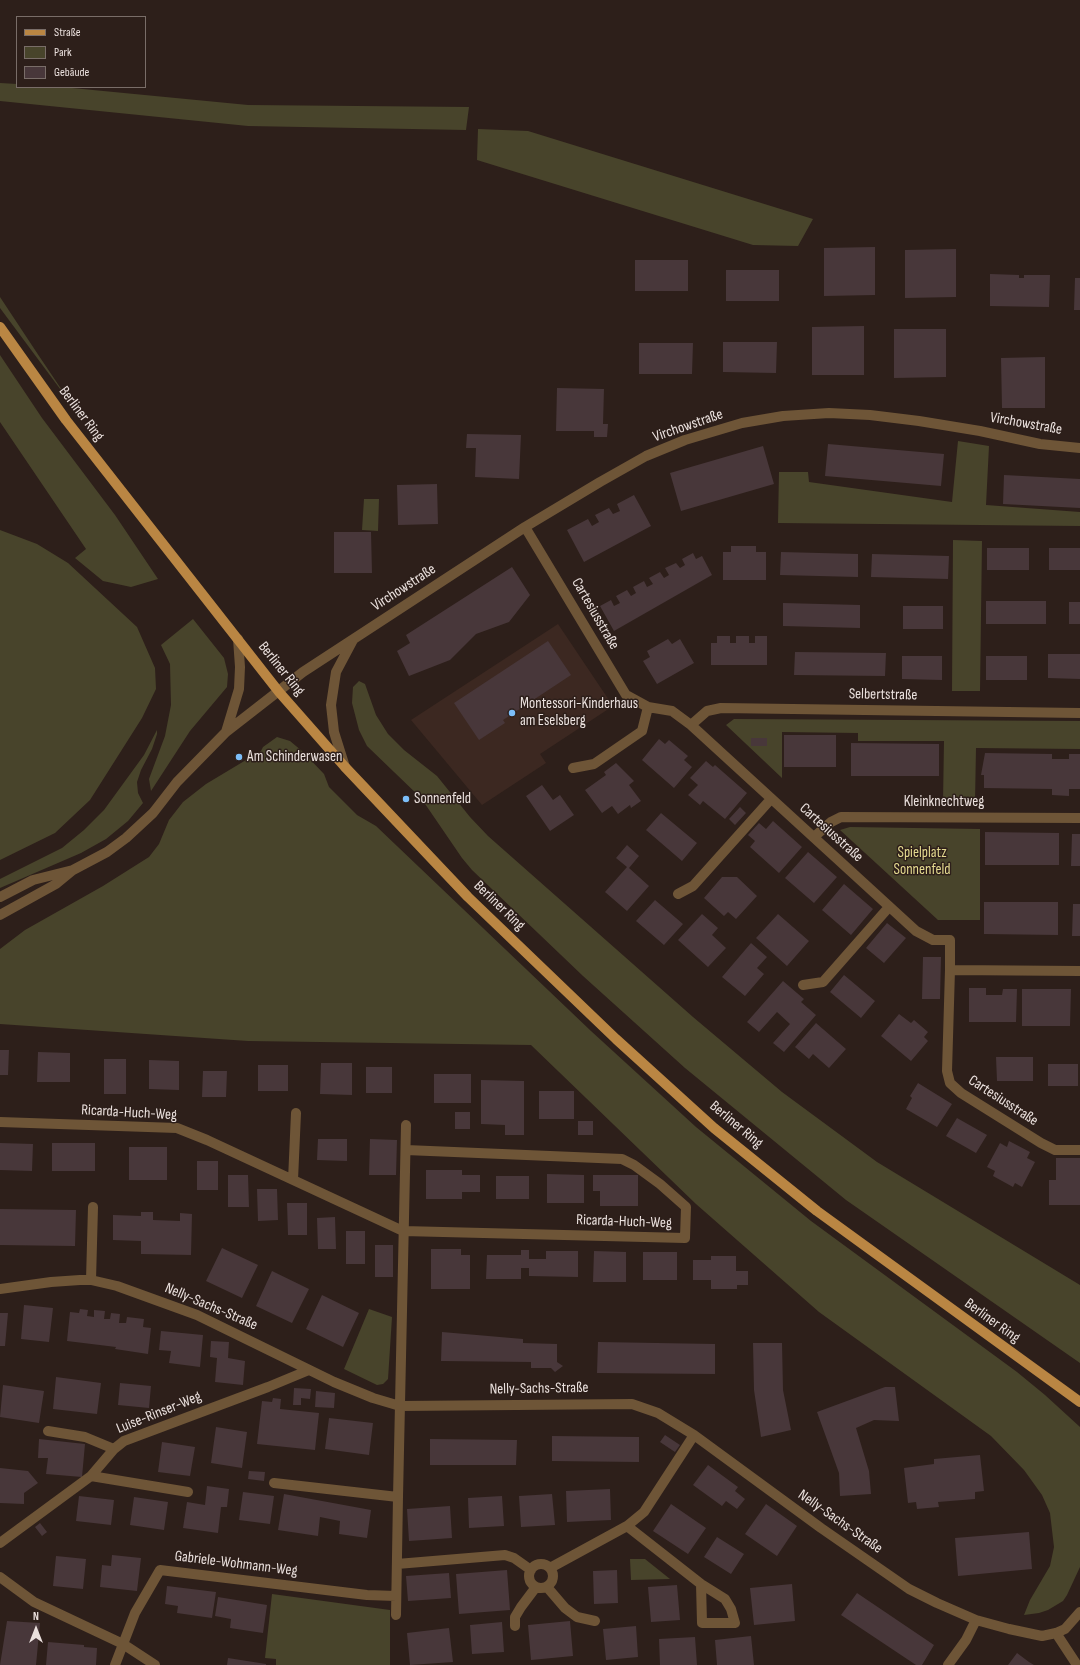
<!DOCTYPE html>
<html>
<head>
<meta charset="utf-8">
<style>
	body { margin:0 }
	#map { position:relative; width:1080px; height:1665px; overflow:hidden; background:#2d1f1a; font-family:"Sofia Sans Condensed",sans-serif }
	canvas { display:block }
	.legend { position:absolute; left:16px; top:16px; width:130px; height:72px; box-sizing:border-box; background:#2d1f1a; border:1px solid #796d68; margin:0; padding:5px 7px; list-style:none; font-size:12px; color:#ebe1de }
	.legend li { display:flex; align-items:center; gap:8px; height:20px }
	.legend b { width:20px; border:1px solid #796d68 }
	.north { position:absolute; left:16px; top:1609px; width:40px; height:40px; -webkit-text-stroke:3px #2d1f1a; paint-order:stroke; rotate:0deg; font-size:11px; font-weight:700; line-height:16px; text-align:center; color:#ebe1de }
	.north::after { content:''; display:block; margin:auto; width:14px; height:18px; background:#ebe1de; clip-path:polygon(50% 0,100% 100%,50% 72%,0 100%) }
</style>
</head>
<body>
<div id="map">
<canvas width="1080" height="1665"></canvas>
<ul class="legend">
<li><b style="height:5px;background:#ba8643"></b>Straße</li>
<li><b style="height:11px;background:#48442b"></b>Park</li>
<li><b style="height:11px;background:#48373a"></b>Gebäude</li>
</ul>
<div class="north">N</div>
</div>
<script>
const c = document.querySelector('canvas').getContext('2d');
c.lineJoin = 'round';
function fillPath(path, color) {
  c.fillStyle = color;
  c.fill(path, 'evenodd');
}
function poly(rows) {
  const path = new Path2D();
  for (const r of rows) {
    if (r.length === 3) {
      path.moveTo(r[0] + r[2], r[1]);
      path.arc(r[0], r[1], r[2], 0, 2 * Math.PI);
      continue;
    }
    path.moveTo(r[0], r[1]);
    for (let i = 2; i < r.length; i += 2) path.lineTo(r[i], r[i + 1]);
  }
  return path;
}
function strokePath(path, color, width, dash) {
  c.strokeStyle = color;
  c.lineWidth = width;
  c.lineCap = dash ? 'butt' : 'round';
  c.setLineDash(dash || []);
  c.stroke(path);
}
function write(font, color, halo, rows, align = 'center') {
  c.font = font + ' "Sofia Sans Condensed",sans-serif';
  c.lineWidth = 3;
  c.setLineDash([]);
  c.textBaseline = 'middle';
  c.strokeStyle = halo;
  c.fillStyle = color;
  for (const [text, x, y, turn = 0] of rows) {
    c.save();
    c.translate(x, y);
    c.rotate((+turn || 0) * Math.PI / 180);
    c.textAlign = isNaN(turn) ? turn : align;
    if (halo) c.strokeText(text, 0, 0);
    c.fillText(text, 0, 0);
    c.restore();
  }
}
fillPath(poly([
	[558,624,613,706,540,754,546,763,482,805,411,720]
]), '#3c2821');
fillPath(poly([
	[0,83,17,84,17,87,62,87,248,105,469,107,466,130,248,126,0,101],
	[478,129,528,131,813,219,798,246,753,245,477,160],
	[0,297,39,356,72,405,0,308],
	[0,355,42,418,115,515,158,579,131,587,103,581,75,558,86,549,0,422],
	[958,441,989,446,986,505,1080,512,1080,526,778,523,779,472,808,472,809,482,952,502],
	[364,499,379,499,378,531,362,530],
	[0,530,37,544,68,563,137,627,155,668,156,689,142,718,90,800,55,833,0,860],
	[953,540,982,541,980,691,952,691],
	[193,619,224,658,228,674,227,687,190,731,151,791,149,779,165,736,171,705,170,664,161,645],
	[359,681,365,684,376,715,388,734,404,750,437,776,470,817,488,836,693,1017,782,1092,877,1162,1080,1285,1080,1363,846,1200,685,1068,583,976,472,870,462,858,421,798,367,746,359,730,352,703,353,687],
	[734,719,1080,721,1080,749,976,748,975,802,943,802,944,741,858,741,858,733,782,732,782,778,726,725],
	[157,730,157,734,152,749,141,770,137,782,138,793,143,803,128,821,106,839,81,853,0,888,0,879,62,848,84,830,104,810,144,755],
	[277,737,290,741,302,751,324,774,329,787,357,815,376,826,591,1031,696,1127,811,1221,1017,1372,1045,1395,1080,1427,1080,1567,1067,1595,1063,1601,1048,1610,1039,1613,1024,1615,1030,1600,1050,1566,1054,1547,1050,1513,1042,1495,1024,1470,991,1436,819,1312,696,1204,531,1045,248,1041,0,1024,0,949,25,930,103,886,149,857,159,844,169,820,183,802,206,784,261,751,263,747],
	[850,827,980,829,980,920,938,920,840,830],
	[369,1309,392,1317,388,1379,383,1384,377,1385,344,1369],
	[645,1559,670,1579,631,1580,630,1559],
	[272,1594,390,1610,390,1665,276,1665,276,1659,265,1658]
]), '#48442b');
fillPath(poly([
	[875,247,875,295,824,296,824,248],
	[956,249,956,297,905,298,905,250],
	[635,260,688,260,688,291,635,291],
	[726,270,779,270,779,301,726,301],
	[990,274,1019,275,1019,278,1024,278,1024,275,1050,275,1049,307,990,306],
	[1075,278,1080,278,1080,310,1074,310],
	[864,326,864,375,812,375,812,327],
	[894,329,946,329,946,377,894,378],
	[723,342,777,342,776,373,723,372],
	[639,343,693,343,692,374,639,374],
	[1045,357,1045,408,1002,408,1001,358],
	[557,388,604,389,603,424,608,424,607,437,594,437,594,431,556,431],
	[467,434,521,435,519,479,475,477,476,448,466,448],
	[828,444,944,454,941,486,825,476],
	[763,446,774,484,681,511,670,473],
	[1004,475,1080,479,1080,508,1003,504],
	[437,484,438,524,398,525,397,485],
	[634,495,651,526,584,562,567,530,588,519,592,526,599,522,595,515,609,508,613,514,620,511,617,504],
	[334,532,371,532,372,573,334,573],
	[731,546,756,546,756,552,766,552,766,580,723,580,723,552,731,552],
	[987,548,1029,548,1029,570,987,570],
	[1049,548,1080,548,1080,570,1049,570],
	[781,552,858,554,858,577,780,575],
	[693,553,696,559,702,556,712,575,614,631,600,606,611,600,614,606,620,603,616,596,627,590,631,596,636,593,633,587,644,581,647,587,653,584,649,578,660,572,664,578,669,575,665,568,676,563,680,568,685,565,682,559],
	[872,554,949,556,948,579,871,577],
	[512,567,530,595,509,622,476,634,450,660,409,676,397,651,410,643,406,635],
	[986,601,1046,601,1046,624,986,624],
	[1069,602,1080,602,1080,624,1069,624],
	[783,603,860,605,860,628,783,626],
	[903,606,943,606,943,629,903,629],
	[717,636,730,636,730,643,736,643,736,636,749,636,749,643,755,643,755,636,767,636,767,665,711,665,711,643,717,643],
	[668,639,672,644,680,639,694,663,657,684,643,661,650,657,647,651],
	[548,641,571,675,503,720,505,723,479,740,454,703],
	[795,652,886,653,885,676,794,675],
	[1048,654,1080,654,1080,679,1048,678],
	[902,656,942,656,942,680,902,679],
	[986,656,1027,656,1027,680,986,680],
	[784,735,836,735,836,767,784,767],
	[751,738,767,738,767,746,751,746],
	[659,739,665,744,669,740,688,756,684,760,692,767,674,788,642,760],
	[851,743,939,744,939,776,851,776],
	[985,753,1052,754,1052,759,1069,759,1069,754,1080,754,1080,789,1069,789,1069,796,1052,795,1052,789,984,788,984,775,981,775],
	[706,761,713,767,715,765,747,793,725,819,703,801,700,805,688,795,698,785,690,778],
	[616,763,634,781,629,785,641,801,631,808,630,805,618,814,612,806,602,813,585,790,606,775,604,772],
	[542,785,553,800,560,795,574,815,550,831,526,796],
	[740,807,746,813,735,825,729,819],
	[661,813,697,843,682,861,646,830],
	[773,821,802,847,779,873,750,847,755,841,748,835,759,823,766,829],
	[985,832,1059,833,1059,865,985,865],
	[1072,834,1080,834,1080,866,1071,866],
	[627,845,639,856,629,868,649,886,627,911,605,892,627,867,616,858],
	[808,852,837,877,814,903,785,878],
	[722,877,737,877,757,896,736,919,728,912,724,916,704,898],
	[844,884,873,909,851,935,822,910],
	[655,900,683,924,664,945,636,921],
	[984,902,1058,902,1058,935,984,934],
	[1073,904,1080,904,1080,936,1072,936],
	[702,914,718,928,712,935,726,948,708,967,678,940],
	[778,914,809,941,787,966,756,938],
	[887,923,906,938,884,963,866,948],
	[751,943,767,957,757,968,764,974,745,996,722,977],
	[923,957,941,957,940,999,922,999],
	[844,975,875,1001,861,1018,830,992],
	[783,981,804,999,801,1002,816,1015,784,1052,773,1043,790,1024,777,1012,759,1032,747,1022],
	[969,988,986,988,986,995,1002,995,1003,989,1017,989,1016,1022,969,1022],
	[1022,989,1071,989,1070,1026,1022,1026],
	[899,1014,911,1023,914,1020,928,1032,924,1037,928,1041,911,1061,881,1036],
	[816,1023,846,1049,829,1068,813,1054,809,1059,795,1047],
	[0,1050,9,1050,8,1075,0,1075],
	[38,1052,70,1053,70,1082,37,1082],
	[996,1057,1033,1057,1033,1081,997,1081],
	[104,1059,126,1059,126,1094,104,1094],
	[149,1060,179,1061,179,1090,149,1089],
	[321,1063,352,1063,352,1095,320,1094],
	[1048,1064,1078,1064,1078,1086,1048,1086],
	[258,1065,288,1065,288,1091,258,1091],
	[366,1067,392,1067,392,1093,366,1093],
	[203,1071,227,1071,226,1097,202,1097],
	[434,1074,471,1074,471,1103,434,1103],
	[481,1080,524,1081,524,1135,505,1135,505,1125,481,1124],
	[918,1083,952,1104,937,1127,906,1109,912,1098,910,1096],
	[539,1091,574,1091,574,1119,539,1119],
	[455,1112,470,1112,470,1129,455,1129],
	[957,1118,987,1135,976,1153,946,1136],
	[578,1121,593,1121,593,1135,578,1135],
	[318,1139,347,1139,347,1161,317,1160],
	[370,1139,397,1140,396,1175,369,1175],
	[1009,1141,1030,1152,1027,1158,1035,1162,1022,1187,1015,1183,1013,1187,993,1176,995,1171,987,1167,1000,1143,1007,1147],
	[0,1143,33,1144,32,1171,0,1170],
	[52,1143,95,1143,95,1171,52,1171],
	[129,1147,167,1147,167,1180,129,1180],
	[1056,1158,1080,1158,1080,1205,1049,1205,1049,1180,1056,1180],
	[197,1161,218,1161,218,1190,197,1190],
	[426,1170,462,1170,462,1175,480,1175,480,1192,462,1192,462,1199,426,1199],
	[547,1174,584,1175,584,1203,547,1203],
	[228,1175,248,1175,249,1207,228,1207],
	[593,1175,638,1175,638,1206,600,1206,600,1191,593,1191],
	[496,1176,529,1176,529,1199,496,1199],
	[257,1189,277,1189,278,1220,258,1221],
	[287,1203,307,1203,307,1235,288,1235],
	[0,1209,76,1210,75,1246,0,1245],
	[141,1212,153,1212,153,1220,180,1221,180,1213,192,1214,191,1255,141,1254,141,1241,113,1240,113,1215,141,1216],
	[335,1217,336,1249,318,1249,317,1218],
	[346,1231,365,1231,365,1264,346,1264],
	[375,1245,393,1245,393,1277,375,1277],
	[222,1248,258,1265,242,1298,206,1281],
	[431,1249,461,1249,461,1255,470,1255,470,1289,431,1289],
	[521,1250,529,1250,529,1259,546,1259,546,1251,578,1251,578,1277,529,1276,529,1268,521,1268,521,1279,486,1279,487,1255,521,1255],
	[594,1251,626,1252,626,1282,593,1282],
	[643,1252,677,1252,677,1280,643,1280],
	[711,1256,736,1256,736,1271,748,1271,748,1285,737,1285,737,1289,711,1289,711,1280,693,1280,693,1260,711,1260],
	[272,1271,309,1289,292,1323,256,1306],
	[322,1295,359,1313,343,1347,306,1329],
	[24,1305,53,1308,49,1342,21,1339],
	[80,1309,88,1310,87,1316,94,1317,94,1310,105,1311,104,1319,110,1319,111,1313,120,1314,119,1323,126,1323,127,1317,144,1319,143,1327,151,1328,148,1354,115,1349,116,1347,67,1341,70,1312,79,1313],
	[0,1313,8,1313,5,1346,0,1346],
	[161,1331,203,1335,200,1367,169,1363,171,1351,159,1350],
	[442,1332,523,1339,523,1343,557,1344,557,1362,563,1366,555,1372,551,1368,531,1368,531,1362,441,1361],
	[211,1341,229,1342,228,1358,245,1361,243,1385,215,1382,217,1358,210,1357],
	[598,1342,715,1344,715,1374,597,1373],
	[753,1343,782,1343,783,1390,791,1430,761,1437,754,1390],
	[56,1377,101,1383,97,1414,53,1409],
	[120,1383,151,1386,149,1408,118,1405],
	[3,1385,44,1391,39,1423,0,1417],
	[885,1387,895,1387,899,1421,874,1420,856,1428,869,1471,871,1494,840,1496,839,1473,817,1412],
	[294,1388,311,1389,310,1399,301,1398,301,1405,293,1405],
	[316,1391,335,1393,334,1408,315,1407],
	[273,1398,281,1399,280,1409,319,1413,315,1450,257,1444,262,1401,272,1402],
	[329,1418,373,1423,369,1455,325,1449],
	[216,1427,247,1432,242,1468,211,1463],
	[665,1435,680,1445,675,1452,660,1442],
	[552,1436,639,1437,639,1462,552,1461],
	[39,1439,85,1444,82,1477,46,1474,48,1458,38,1458],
	[430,1439,517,1440,516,1465,430,1465],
	[162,1442,195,1447,190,1476,158,1472],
	[980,1455,984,1491,975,1492,975,1499,938,1502,939,1507,917,1509,916,1502,908,1503,904,1468,934,1464,934,1459],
	[708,1465,738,1487,735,1491,745,1499,737,1509,726,1501,722,1506,693,1485],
	[0,1468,28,1471,38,1483,24,1493,24,1504,0,1503],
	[249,1471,265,1472,264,1481,248,1479],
	[207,1486,229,1489,227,1507,221,1507,218,1533,183,1528,187,1502,205,1505],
	[610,1489,611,1520,567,1522,566,1491],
	[243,1492,274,1496,270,1524,239,1520],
	[284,1494,371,1510,367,1538,339,1534,340,1521,320,1517,318,1536,278,1530],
	[552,1494,555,1525,521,1527,519,1496],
	[79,1496,114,1500,111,1525,76,1521],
	[502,1496,504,1526,469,1528,468,1498],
	[134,1497,168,1502,164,1530,130,1525],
	[671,1504,706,1528,688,1554,653,1531],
	[766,1504,797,1526,777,1556,745,1534],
	[450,1506,452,1538,409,1541,407,1509],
	[40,1523,47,1532,42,1536,35,1527],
	[1029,1532,1032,1569,958,1576,955,1538],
	[717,1537,744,1554,731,1574,704,1557],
	[112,1555,141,1558,137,1591,100,1587,102,1565,111,1566],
	[56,1556,86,1559,83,1589,53,1586],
	[507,1570,510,1610,459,1614,456,1574],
	[617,1570,618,1603,594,1604,593,1571],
	[449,1573,451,1598,408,1601,406,1576],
	[792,1584,795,1621,754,1625,750,1588],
	[677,1585,680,1620,651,1622,648,1587],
	[167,1586,216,1592,212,1618,177,1613,178,1606,165,1604],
	[857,1593,934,1645,922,1665,916,1665,841,1615],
	[218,1597,267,1605,263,1633,230,1628,231,1619,215,1616],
	[7,1621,40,1623,36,1665,0,1665],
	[570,1621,573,1656,531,1660,528,1625],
	[502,1622,504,1652,472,1654,470,1625],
	[636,1626,638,1657,606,1660,603,1629],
	[449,1628,453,1662,410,1665,407,1633],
	[751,1636,754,1665,717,1665,715,1640],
	[695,1637,697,1665,660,1665,659,1639],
	[48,1642,84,1645,84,1647,97,1648,96,1665,46,1665],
	[1017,1653,1029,1662,1034,1665,1008,1665],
	[228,1658,266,1664,266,1665,227,1665]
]), '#48373a');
strokePath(poly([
	[525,527,626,695,648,707,672,711,691,725,916,931,933,940,950,940,950,970,1080,971],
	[691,725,707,711,721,708,1080,713],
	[226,732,239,689,240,667,238,639],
	[345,767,334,732,331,705,336,672,353,640],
	[573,768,594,764,642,731,648,707],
	[814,837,831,822,841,817,1080,818],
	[678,894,693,886,771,799],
	[0,897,33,880,73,870],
	[0,915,56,884,73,870,107,852,126,838,153,813,177,782,226,732,303,672,525,527,600,482,646,456,685,440,742,423,783,416,829,413,870,415,919,421,980,431,1040,444,1080,448],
	[950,970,947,1071,950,1083,961,1093,1041,1143,1055,1150,1080,1150],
	[803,985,823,982,889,907],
	[0,1122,177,1128,207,1140,403,1231,685,1238,686,1207,660,1184,634,1165,622,1159,406,1150],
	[293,1180,296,1113],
	[91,1280,93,1207],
	[0,1289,51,1282,80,1280,91,1280,117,1286,197,1315,334,1382,373,1398,400,1406,632,1404,658,1413,694,1435,821,1528,909,1589,937,1603,976,1620,1009,1629,1042,1636,1056,1633,1065,1629,1080,1612],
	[48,1431,85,1437,114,1449],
	[91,1476,188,1492],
	[274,1483,398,1497,406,1125],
	[627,1526,701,1584,725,1599,731,1609,735,1623,702,1623,701,1584],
	[0,1543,91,1476,114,1449,124,1441,268,1387,309,1370],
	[397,1564,505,1555,514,1558,531,1570],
	[541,1576,12],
	[550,1568,627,1526,644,1512,694,1435],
	[0,1577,34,1602,123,1644,155,1665],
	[547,1587,565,1608,577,1617,595,1621],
	[396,1615,398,1497],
	[515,1626,515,1617,521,1607,536,1587],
	[1056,1633,1077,1665],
	[115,1665,135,1613,160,1570,367,1595,396,1596],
	[948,1665,966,1640,976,1620]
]), '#6e5537', 10);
strokePath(poly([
	[0,327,66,420,279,692,345,767,468,897,616,1039,714,1128,817,1211,1080,1402]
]), '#ba8643', 10);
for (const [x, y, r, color] of [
	[512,713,4,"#7cbef9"],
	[239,757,4,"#7cbef9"],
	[406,799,4,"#7cbef9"]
]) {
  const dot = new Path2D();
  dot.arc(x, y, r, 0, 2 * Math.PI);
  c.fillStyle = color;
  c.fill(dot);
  strokePath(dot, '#2d1f1a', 1.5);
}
write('15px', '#ebe1de', '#2d1f1a', [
	["Berliner Ring",81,414,53],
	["Virchowstraße",1026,424,10],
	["Virchowstraße",688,426,-19],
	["Virchowstraße",404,588,-33],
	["Cartesiusstraße",595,614,60],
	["Berliner Ring",281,669,51],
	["Selbertstraße",883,695,1],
	["Kleinknechtweg",944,802],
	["Cartesiusstraße",831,833,42],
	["Berliner Ring",499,906,44],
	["Cartesiusstraße",1003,1101,33],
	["Ricarda-Huch-Weg",129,1113,3],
	["Berliner Ring",736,1125,40],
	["Ricarda-Huch-Weg",624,1222,2],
	["Nelly-Sachs-Straße",211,1307,23],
	["Berliner Ring",992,1321,36],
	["Nelly-Sachs-Straße",539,1389,-1],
	["Luise-Rinser-Weg",159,1413,-22],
	["Nelly-Sachs-Straße",840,1522,35],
	["Gabriele-Wohmann-Weg",236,1564,7]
]);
write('15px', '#ebe1de', '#2d1f1a', [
	["Montessori-Kinderhaus",520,704],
	["am Eselsberg",520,721],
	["Am Schinderwasen",247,757],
	["Sonnenfeld",414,799]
], 'left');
write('15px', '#e4da90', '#2d1f1a', [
	["Spielplatz",922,853],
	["Sonnenfeld",922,870]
]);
</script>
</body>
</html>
